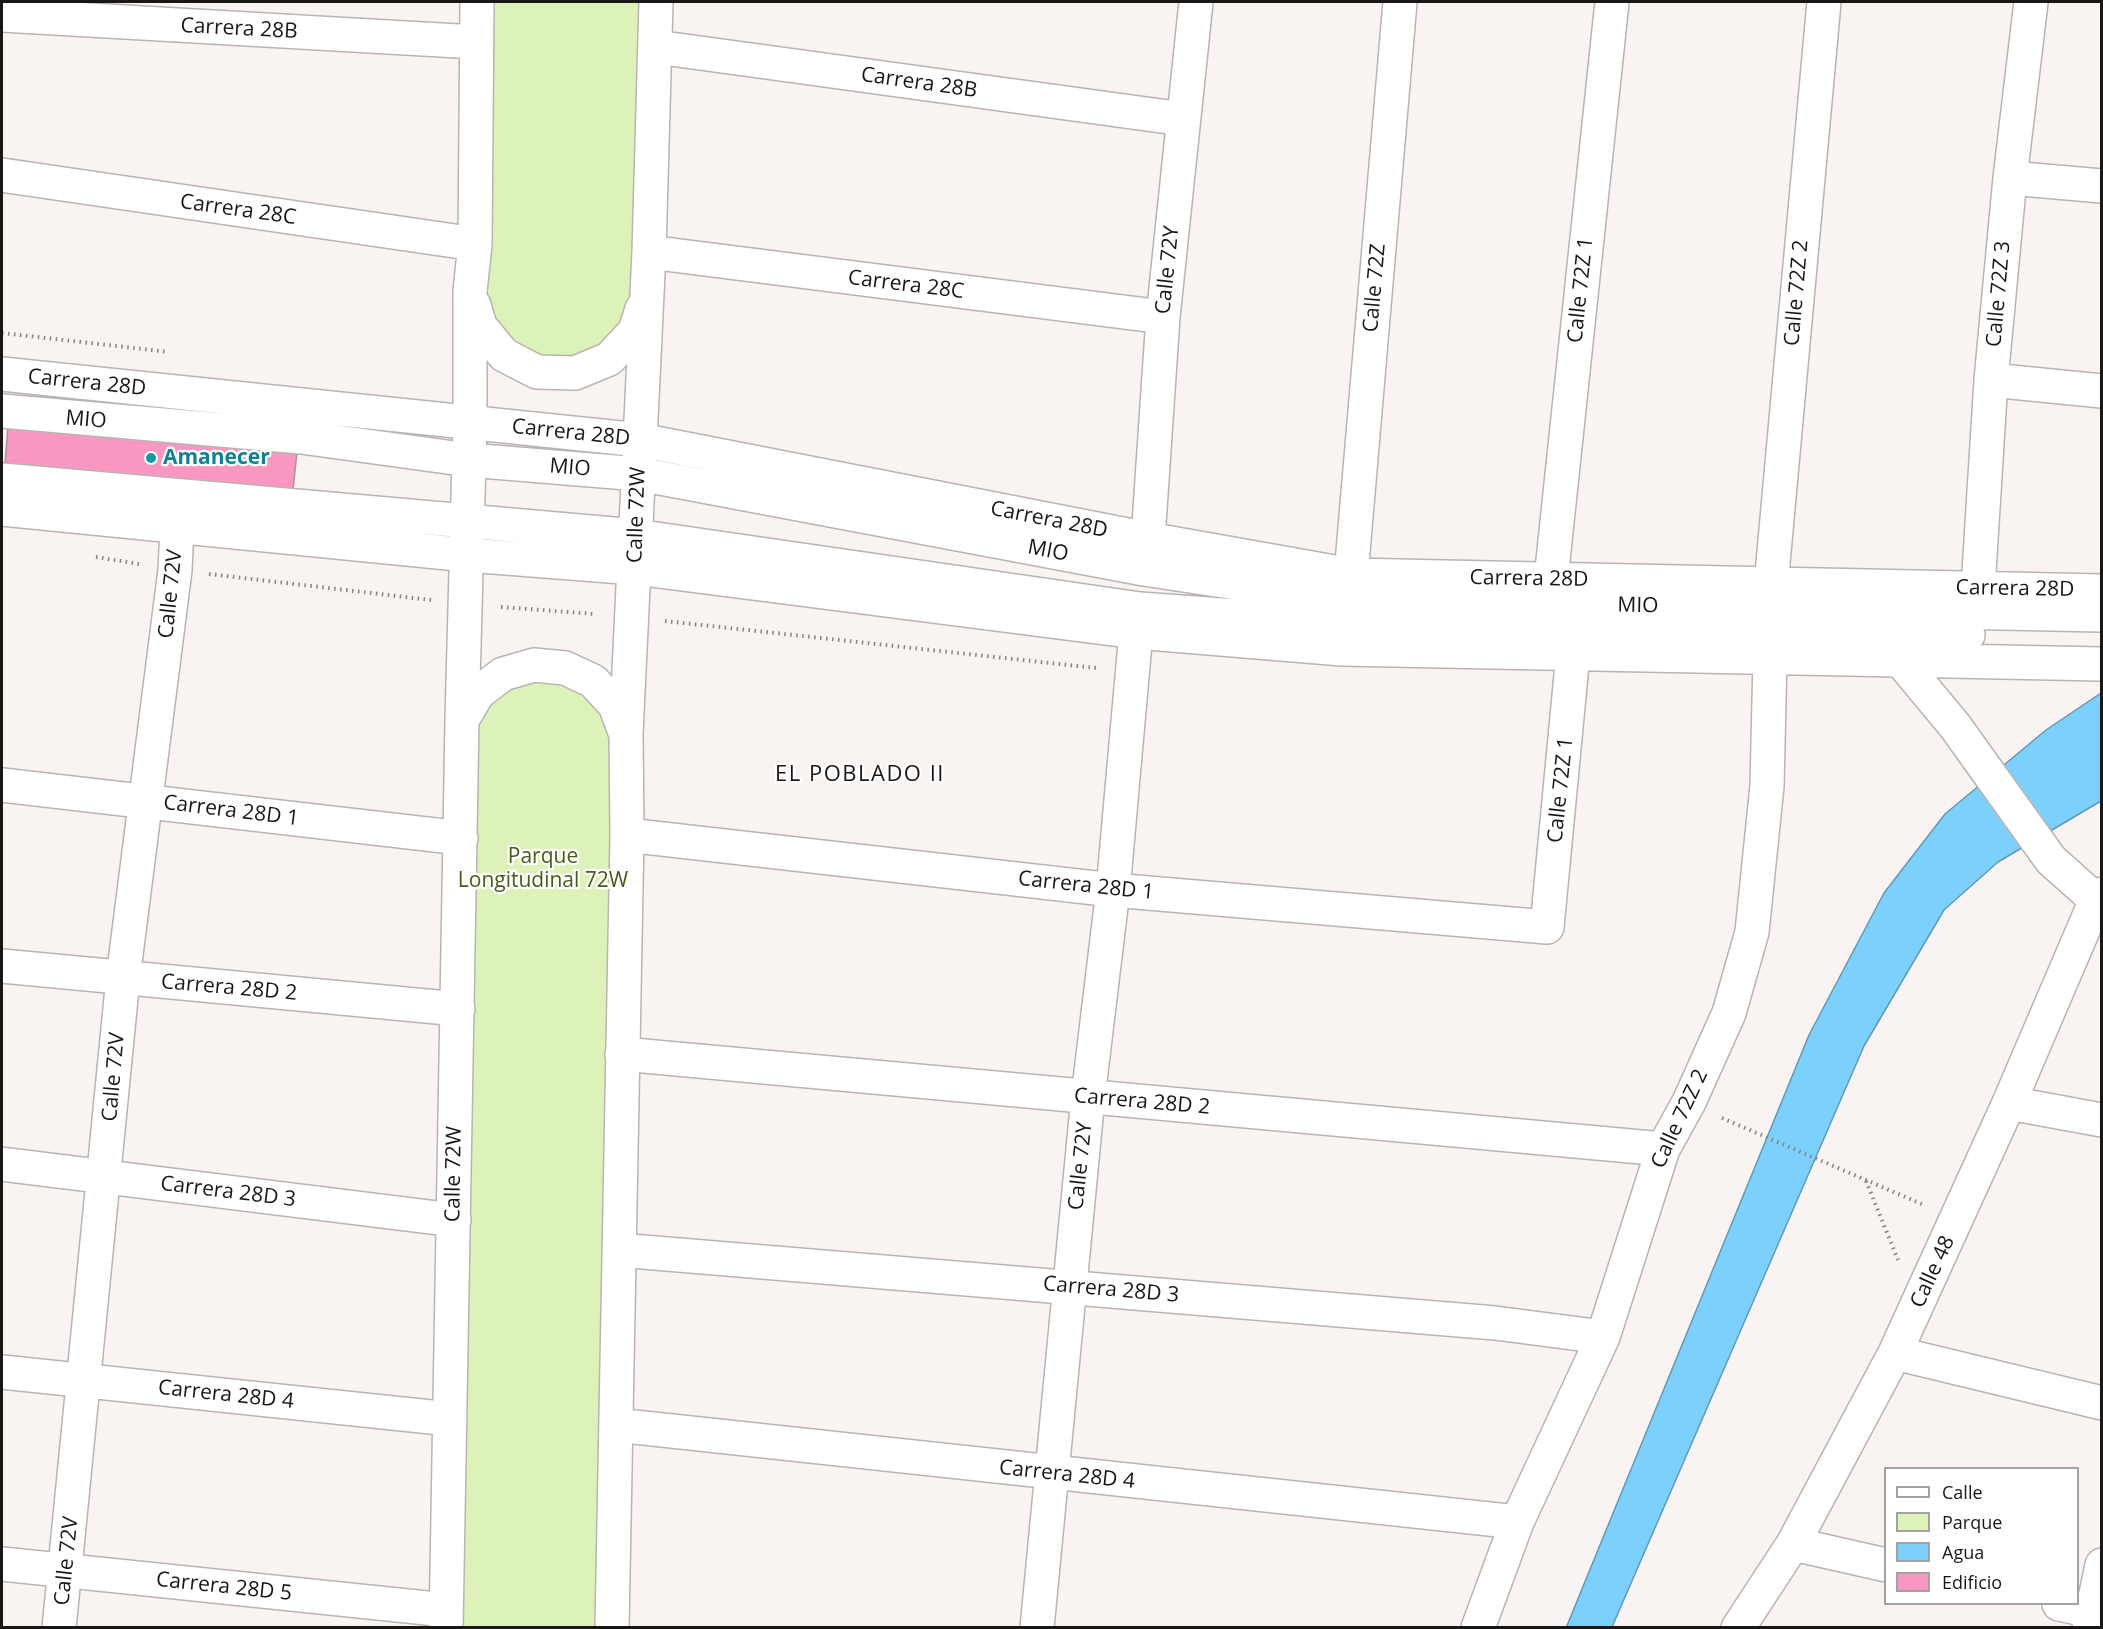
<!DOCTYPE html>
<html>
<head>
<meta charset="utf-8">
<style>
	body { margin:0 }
	#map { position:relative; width:2103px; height:1629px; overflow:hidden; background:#f9f4f1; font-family:"Open Sans",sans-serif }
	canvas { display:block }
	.frame { position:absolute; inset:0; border:3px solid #191716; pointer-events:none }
	.legend { position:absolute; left:1884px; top:1467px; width:195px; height:138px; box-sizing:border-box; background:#fff; border:2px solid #a3a2a2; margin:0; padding:8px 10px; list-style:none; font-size:18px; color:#191716 }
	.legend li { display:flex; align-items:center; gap:12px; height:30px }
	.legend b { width:30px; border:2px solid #a3a2a2 }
</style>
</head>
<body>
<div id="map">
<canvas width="2103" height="1629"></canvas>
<div class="frame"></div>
<ul class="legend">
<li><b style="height:8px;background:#fff"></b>Calle</li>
<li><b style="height:16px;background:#dcf2b8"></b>Parque</li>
<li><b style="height:16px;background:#7cd1fc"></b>Agua</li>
<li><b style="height:16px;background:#f997c1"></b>Edificio</li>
</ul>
</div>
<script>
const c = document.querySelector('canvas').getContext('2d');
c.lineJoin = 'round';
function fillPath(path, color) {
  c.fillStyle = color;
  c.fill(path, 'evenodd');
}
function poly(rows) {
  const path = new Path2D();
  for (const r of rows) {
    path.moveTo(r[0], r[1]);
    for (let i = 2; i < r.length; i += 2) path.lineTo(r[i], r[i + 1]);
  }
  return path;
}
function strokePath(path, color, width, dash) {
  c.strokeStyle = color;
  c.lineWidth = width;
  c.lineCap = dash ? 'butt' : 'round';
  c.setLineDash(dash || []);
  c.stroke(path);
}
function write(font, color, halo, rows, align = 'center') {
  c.font = font + ' "Open Sans",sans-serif';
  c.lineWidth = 4.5;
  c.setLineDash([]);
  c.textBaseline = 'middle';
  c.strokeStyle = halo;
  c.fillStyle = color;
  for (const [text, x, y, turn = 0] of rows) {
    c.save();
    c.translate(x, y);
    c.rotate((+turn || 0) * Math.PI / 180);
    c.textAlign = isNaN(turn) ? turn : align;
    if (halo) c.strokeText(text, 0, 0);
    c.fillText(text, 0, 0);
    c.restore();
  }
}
fillPath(poly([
	[477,2,656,2,647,295,575,373,480,326],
	[534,665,615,705,612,1627,446,1628,462,720]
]), '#dcf2b8');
const water = poly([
	[2101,693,2101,801,1998,862,1944,910,1864,1046,1612,1627,1566,1628,1809,1035,1884,893,1945,814,2046,730,2101,693]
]);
fillPath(water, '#7cd1fc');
strokePath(water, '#5e99b7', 1.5);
const building = poly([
	[8,426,297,452,293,490,5,464,8,426]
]);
fillPath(building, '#f997c1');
strokePath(building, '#9e989a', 1.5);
const minor = poly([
	[2,15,476,42],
	[656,47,1183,119],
	[2,175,475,244],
	[2010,178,2102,186],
	[649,252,1163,317],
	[474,305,480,326,504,355,537,372,575,373,609,359,635,331,642,309],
	[2,374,640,440,1148,539,1351,575,2102,591],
	[1991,380,2102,391],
	[2,411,301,437,469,460,639,474,1144,569,1348,600,2102,615],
	[2,480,636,536,1140,609,1345,624,1968,635],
	[2,509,468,555,635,568,1136,632,1342,649,2102,664],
	[1148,539,1163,317,1196,2],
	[1351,575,1400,2],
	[1551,579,1612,2],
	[1771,585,1824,2],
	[1978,588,1991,380,2010,178,2031,2],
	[1901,661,1955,726,2051,860,2096,900],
	[462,720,478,693,503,674,534,665,565,668,593,681,615,705,625,732],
	[2,785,461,838],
	[627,835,1113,890,1547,927,1573,654],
	[2,966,458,1009],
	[622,1054,1663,1149],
	[2009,1103,2102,1120],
	[2,1164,454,1220],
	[619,1250,1495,1323,1603,1337],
	[1895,1353,2102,1403],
	[2,1372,450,1419],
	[616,1425,1517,1522],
	[1793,1544,1886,1565],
	[2,1564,446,1610],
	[2059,1604,2092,1611],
	[59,1628,123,978,175,570,177,527],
	[446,1628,462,720,470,422,470,291,475,244,477,2],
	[612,1628,627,835,626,734,649,252,656,2],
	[1037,1628,1088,1097,1113,890,1136,632],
	[1478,1628,1517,1522,1603,1337,1663,1149,1689,1102,1729,1013,1752,932,1767,786,1770,658],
	[1738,1628,1793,1544,1895,1353,2009,1103,2096,900,2102,894],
	[2089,1628,2102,1565]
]);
strokePath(minor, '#b9b4b2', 36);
strokePath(poly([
	[2,333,169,352],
	[96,557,139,564],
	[209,574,431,600],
	[501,607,595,614],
	[665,621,1096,668],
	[1722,1118,1924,1205],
	[1866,1181,1898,1260]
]), '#858280', 4, [1.5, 4.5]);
strokePath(minor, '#fff', 33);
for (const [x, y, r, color] of [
	[151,458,6,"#0f9aa8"]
]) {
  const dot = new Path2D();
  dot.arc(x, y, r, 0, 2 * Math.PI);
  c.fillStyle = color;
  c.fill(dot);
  strokePath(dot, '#fff', 2);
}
write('21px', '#191716', '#fff', [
	["Carrera 28B",239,29,3],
	["Carrera 28B",919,83,8],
	["Carrera 28C",238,210,8],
	["Calle 72Y",1168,270,-84],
	["Carrera 28C",906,285,7],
	["Calle 72Z",1375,288,-85],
	["Calle 72Z 1",1581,290,-84],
	["Calle 72Z 2",1797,293,-85],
	["Calle 72Z 3",1999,294,-85],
	["Carrera 28D",87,383,6],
	["MIO",86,420,5],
	["Carrera 28D",571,433,6],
	["MIO",570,468,5],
	["Calle 72W",637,515,-88],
	["Carrera 28D",1049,520,11],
	["MIO",1048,551,11],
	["Carrera 28D",1529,579,1],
	["Carrera 28D",2015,589,1],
	["Calle 72V",171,594,-84],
	["MIO",1638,606,1],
	["Calle 72Z 1",1561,790,-84],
	["Carrera 28D 1",231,811,7],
	["Carrera 28D 1",1086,886,6],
	["Carrera 28D 2",229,988,5],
	["Calle 72V",114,1077,-85],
	["Carrera 28D 2",1142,1102,5],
	["Calle 72Z 2",1680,1119,-65],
	["Calle 72Y",1081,1166,-84],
	["Calle 72W",454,1174,-89],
	["Carrera 28D 3",228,1192,7],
	["Calle 48",1933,1272,-65],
	["Carrera 28D 3",1111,1290,5],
	["Carrera 28D 4",226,1395,6],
	["Carrera 28D 4",1067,1475,6],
	["Calle 72V",67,1561,-84],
	["Carrera 28D 5",224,1587,6]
]);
write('bold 21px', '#0d838f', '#fff', [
	["Amanecer",163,458]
], 'left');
write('21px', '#475c18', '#fff', [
	["Parque",543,857],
	["Longitudinal 72W",543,881]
]);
c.letterSpacing = '1.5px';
write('22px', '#191716', '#fff', [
	["EL POBLADO II",860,775]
]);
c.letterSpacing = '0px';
</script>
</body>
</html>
